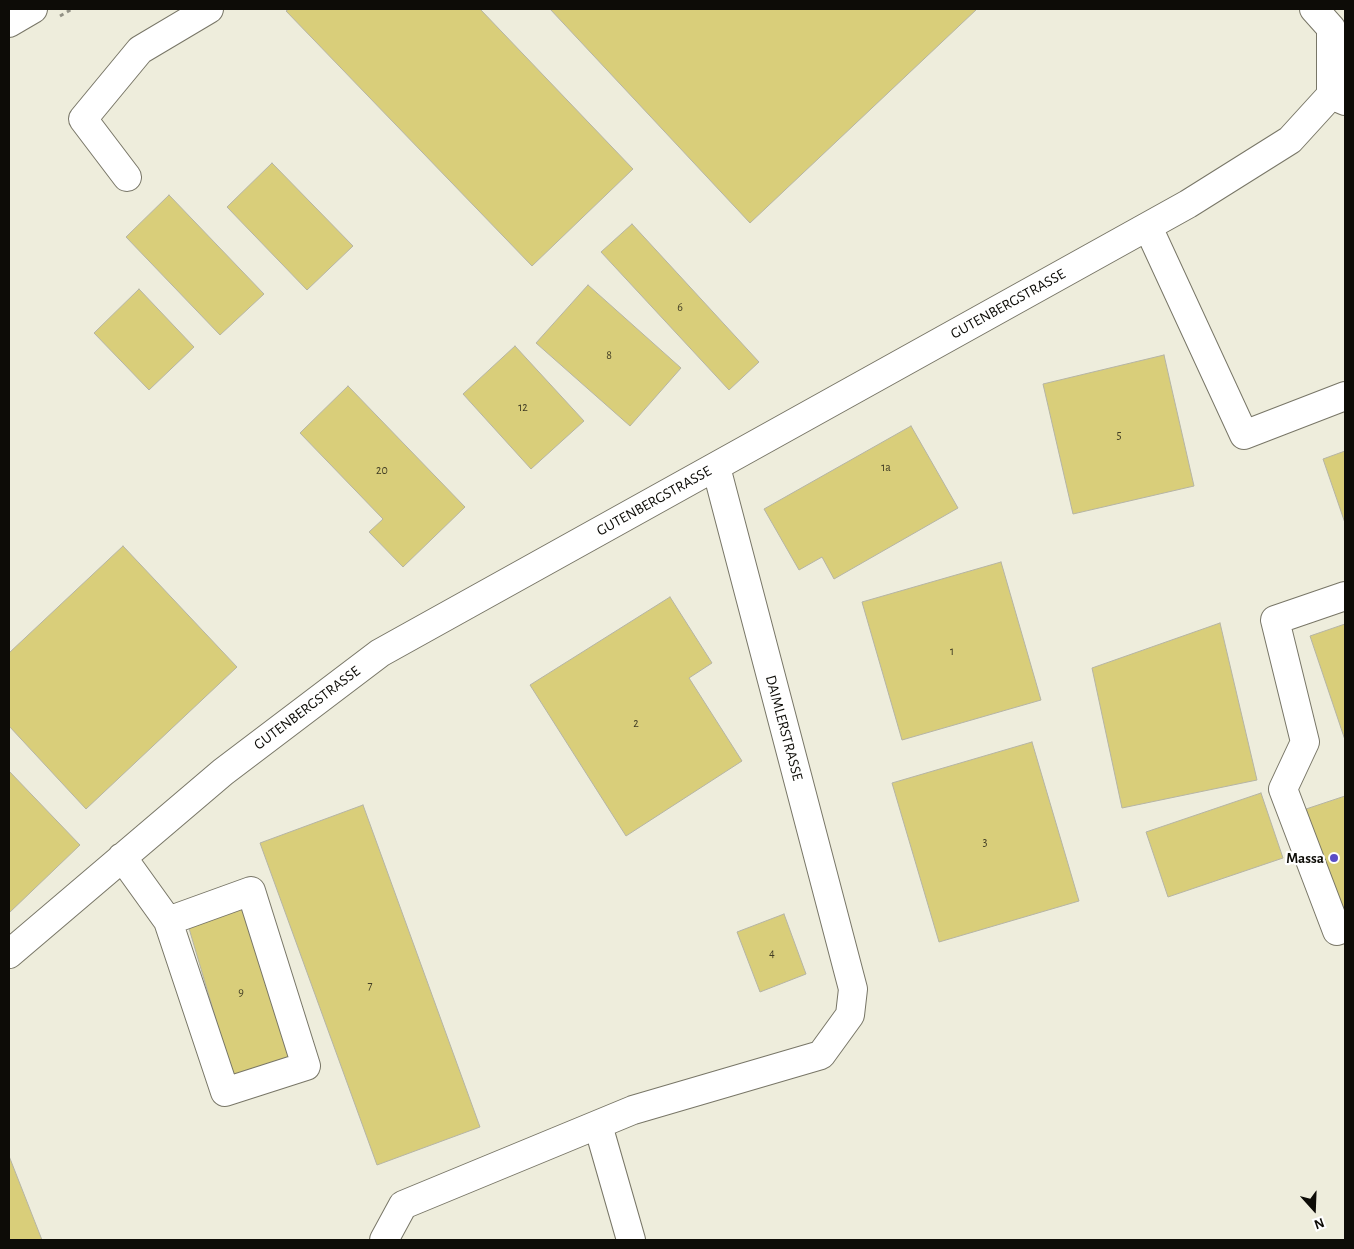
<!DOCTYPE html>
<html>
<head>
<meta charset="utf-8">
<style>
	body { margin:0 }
	#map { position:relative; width:1354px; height:1249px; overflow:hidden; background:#eeeddc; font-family:"Alegreya Sans",sans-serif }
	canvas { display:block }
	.frame { position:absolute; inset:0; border:10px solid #0d0c07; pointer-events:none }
	.north { position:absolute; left:1289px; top:1184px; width:50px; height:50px; -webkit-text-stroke:4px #fff; paint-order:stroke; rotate:160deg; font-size:14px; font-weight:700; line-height:20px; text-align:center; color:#0d0c07 }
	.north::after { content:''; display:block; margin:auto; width:18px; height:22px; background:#0d0c07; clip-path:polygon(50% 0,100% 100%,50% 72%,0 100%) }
</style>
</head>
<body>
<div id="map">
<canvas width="1354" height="1249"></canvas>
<div class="frame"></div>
<div class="north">N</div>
</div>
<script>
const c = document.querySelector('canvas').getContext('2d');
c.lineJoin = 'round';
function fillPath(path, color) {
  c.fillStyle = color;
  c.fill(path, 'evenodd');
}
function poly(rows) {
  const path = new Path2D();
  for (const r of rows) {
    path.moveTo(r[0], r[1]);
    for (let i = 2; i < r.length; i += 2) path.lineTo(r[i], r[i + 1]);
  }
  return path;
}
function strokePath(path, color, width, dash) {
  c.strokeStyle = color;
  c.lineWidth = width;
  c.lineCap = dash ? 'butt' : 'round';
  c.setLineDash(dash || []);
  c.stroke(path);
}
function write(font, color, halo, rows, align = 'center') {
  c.font = font + ' "Alegreya Sans",sans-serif';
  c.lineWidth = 4.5;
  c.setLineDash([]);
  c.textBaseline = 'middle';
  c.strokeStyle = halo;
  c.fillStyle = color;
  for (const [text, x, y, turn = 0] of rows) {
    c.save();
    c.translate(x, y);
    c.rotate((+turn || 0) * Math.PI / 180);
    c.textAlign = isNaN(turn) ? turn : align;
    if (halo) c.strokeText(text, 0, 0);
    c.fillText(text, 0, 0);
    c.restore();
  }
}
const building = poly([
	[289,9,480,9,633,169,532,266,286,11,289,9],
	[550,9,977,9,750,223,550,9],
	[272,163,353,246,307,290,227,207,272,163],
	[169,195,264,294,220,335,126,237,169,195],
	[632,224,759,362,729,390,601,252,632,224],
	[588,285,681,368,630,426,536,343,588,285],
	[139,289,194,347,149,390,94,333,139,289],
	[515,346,584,421,531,469,463,394,515,346],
	[1164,355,1194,486,1073,514,1043,384,1164,355],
	[348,386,465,507,403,567,369,532,383,519,300,433,348,386],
	[911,426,958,508,834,579,822,557,799,570,764,509,911,426],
	[1345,451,1345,523,1323,459,1345,451],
	[123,546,237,667,86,809,9,726,9,653,123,546],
	[1001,562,1041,700,902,740,862,602,1001,562],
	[670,597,712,663,689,678,742,761,626,836,530,685,670,597],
	[1220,623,1257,780,1122,808,1092,668,1220,623],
	[1345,624,1345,740,1310,636,1345,624],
	[1032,742,1079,901,939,942,892,783,1032,742],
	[9,771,80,845,9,913,9,771],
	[1261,793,1283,858,1168,897,1146,832,1261,793],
	[1345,796,1345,906,1340,908,1306,809,1345,796],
	[363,805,480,1127,377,1165,260,843,363,805],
	[249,906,294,1059,233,1077,188,925,249,906],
	[784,914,806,974,760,992,737,932,784,914],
	[9,1156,42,1240,9,1240,9,1156]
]);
fillPath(building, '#d9ce7a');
strokePath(building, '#b5b4a4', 1);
const minor = poly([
	[1314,9,1331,28,1331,95,1345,101],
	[127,177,83,119,140,50,209,9],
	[1148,227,1244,435,1345,396],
	[1345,596,1275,620,1305,742,1283,789,1337,931,1345,928],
	[122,857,168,921,225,1092,306,1066,251,891,168,921],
	[9,954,223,772,380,653,1188,204,1290,140,1331,95],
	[598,1125,631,1240],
	[384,1240,403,1205,633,1110,821,1055,850,1015,853,989,716,467]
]);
const major = poly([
	[9,23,33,9]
]);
strokePath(minor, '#787667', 30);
strokePath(major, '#787667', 30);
strokePath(poly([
	[60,16,72,9]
]), '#939286', 3, [4, 4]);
strokePath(minor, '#fff', 28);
strokePath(major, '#fff', 28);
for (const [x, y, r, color] of [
	[1334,858,5,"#594dc5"]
]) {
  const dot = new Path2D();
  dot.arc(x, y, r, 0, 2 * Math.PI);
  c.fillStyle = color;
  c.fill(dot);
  strokePath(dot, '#fff', 2);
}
write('12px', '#403c24', null, [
	["6",680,307],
	["8",609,355],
	["12",523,407],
	["5",1119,435],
	["1a",886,467],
	["20",382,470],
	["1",952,651],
	["2",636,723],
	["3",985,842],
	["4",772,953],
	["7",370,985],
	["9",241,992]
]);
write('15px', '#0d0c07', '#fff', [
	["GUTENBERGSTRASSE",1008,304,-29],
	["GUTENBERGSTRASSE",654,501,-29],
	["GUTENBERGSTRASSE",307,708,-37],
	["DAIMLERSTRASSE",784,728,75]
]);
write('bold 15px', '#0d0c07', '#fff', [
	["Massa",1324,858]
], 'right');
</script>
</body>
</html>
